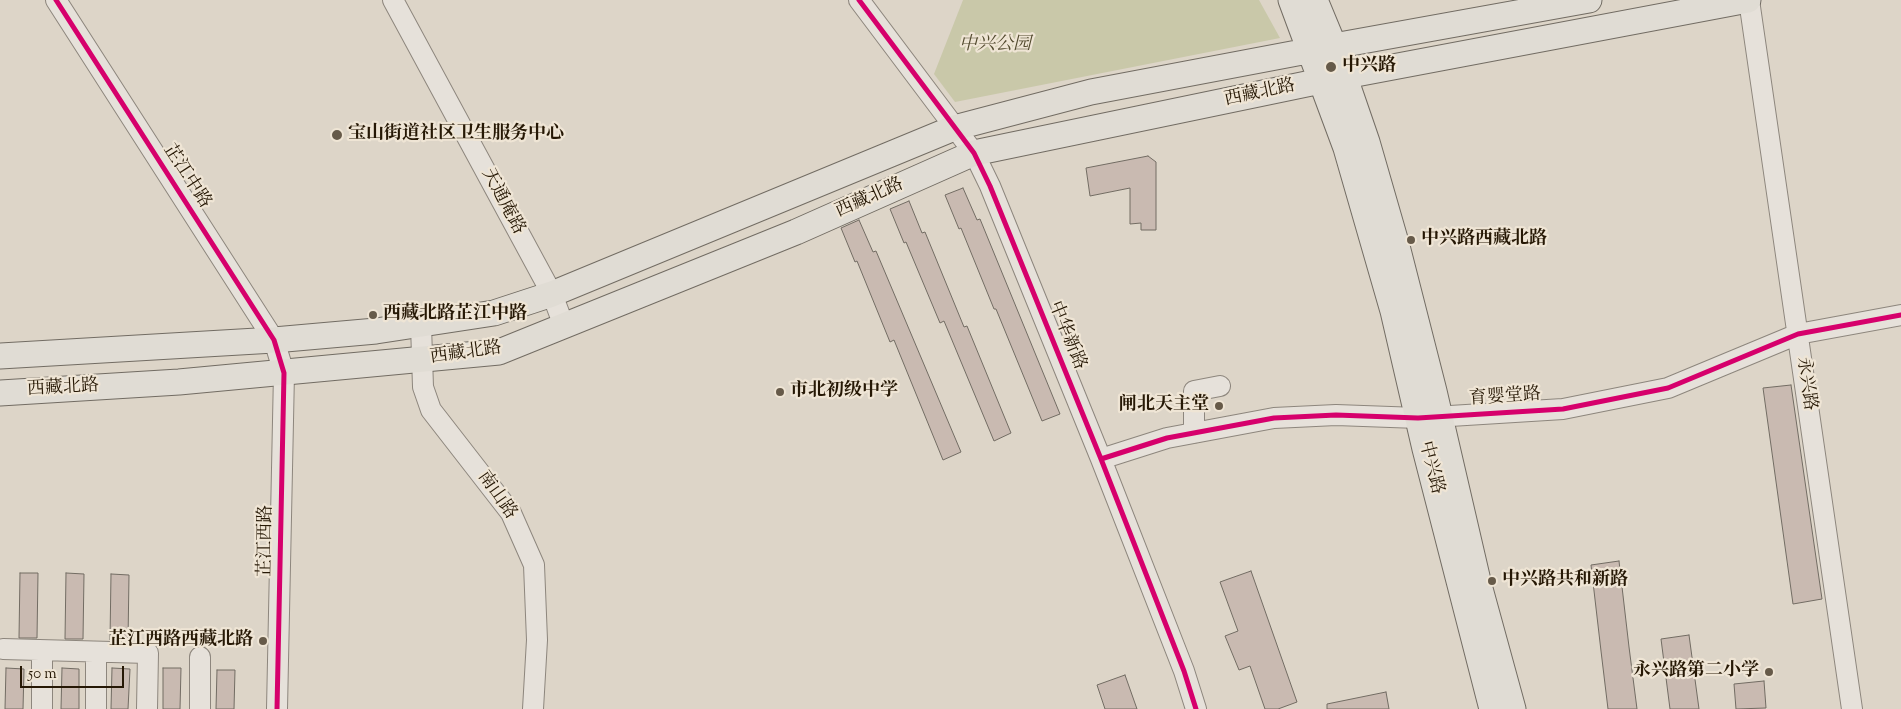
<!DOCTYPE html>
<html>
<head>
<meta charset="utf-8">
<style>
	body { margin:0 }
	#map { position:relative; width:1901px; height:709px; overflow:hidden; background:#ddd5c8; font-family:"Sorts Mill Goudy",serif }
	canvas { display:block }
	.scale { position:absolute; left:20px; top:666px; width:104px; height:22px; box-sizing:border-box; border:2px solid #261805; border-top:0; padding-left:6px; font-size:15px; line-height:18px; white-space:nowrap; color:#261805; -webkit-text-stroke:4px #efe5d5; paint-order:stroke }
</style>
</head>
<body>
<div id="map">
<canvas width="1901" height="709"></canvas>
<div class="scale">50 m</div>
</div>
<script>
const c = document.querySelector('canvas').getContext('2d');
c.lineJoin = 'round';
function fillPath(path, color) {
  c.fillStyle = color;
  c.fill(path, 'evenodd');
}
function poly(rows) {
  const path = new Path2D();
  for (const r of rows) {
    path.moveTo(r[0], r[1]);
    for (let i = 2; i < r.length; i += 2) path.lineTo(r[i], r[i + 1]);
  }
  return path;
}
function strokePath(path, color, width, dash) {
  c.strokeStyle = color;
  c.lineWidth = width;
  c.lineCap = dash ? 'butt' : 'round';
  c.setLineDash(dash || []);
  c.stroke(path);
}
function write(font, color, halo, rows, align = 'center') {
  c.font = font + ' "Sorts Mill Goudy","Noto Serif SC",serif';
  c.lineWidth = 4.5;
  c.setLineDash([]);
  c.textBaseline = 'middle';
  c.strokeStyle = halo;
  c.fillStyle = color;
  for (const [text, x, y, turn = 0] of rows) {
    c.save();
    c.translate(x, y);
    c.rotate((+turn || 0) * Math.PI / 180);
    c.textAlign = isNaN(turn) ? turn : align;
    if (halo) c.strokeText(text, 0, 0);
    c.fillText(text, 0, 0);
    c.restore();
  }
}
fillPath(poly([
	[963,0,1259,0,1280,38,955,102,934,74]
]), '#c9c8a9');
const building = poly([
	[1148,156,1156,162,1156,230,1141,230,1141,223,1130,224,1130,188,1090,196,1086,168,1148,156],
	[963,188,977,220,980,219,1060,414,1042,421,996,309,994,309,961,228,959,229,945,195,963,188],
	[909,201,922,233,925,232,964,327,967,326,1011,433,994,441,944,321,940,323,906,242,904,243,890,209,909,201],
	[859,220,873,252,876,251,961,452,943,460,894,340,890,342,857,261,855,262,841,228,859,220],
	[1791,385,1822,599,1793,604,1763,388,1791,385],
	[1619,561,1629,647,1637,709,1608,709,1601,651,1591,565,1619,561],
	[1251,571,1297,702,1278,709,1265,709,1250,666,1239,670,1225,636,1238,631,1220,582,1251,571],
	[20,573,38,573,37,638,19,638,20,573],
	[66,573,84,574,83,639,65,639,66,573],
	[111,574,129,575,128,641,110,640,111,574],
	[1689,635,1699,709,1670,709,1661,639,1689,635],
	[6,668,24,669,23,709,5,709,6,668],
	[62,668,79,669,79,709,61,709,62,668],
	[112,668,130,669,128,709,111,709,112,668],
	[163,668,181,668,180,709,163,709,163,668],
	[217,670,235,670,234,709,216,709,217,670],
	[1125,675,1137,709,1105,709,1097,685,1125,675],
	[1764,681,1766,708,1736,709,1734,684,1764,681],
	[1386,692,1389,709,1327,709,1327,704,1386,692]
]);
fillPath(building, '#c9bab1');
strokePath(building, '#726c63', 1);
const minor = poly([
	[56,0,274,340,284,373,277,709],
	[393,0,552,294,564,326],
	[859,0,974,153,990,186,1101,459,1184,671,1196,709],
	[1749,0,1852,709],
	[421,325,423,387,431,410,511,513,534,565,537,640,533,709],
	[1194,433,1194,391,1220,386],
	[1101,459,1167,438,1274,418,1336,415,1418,418,1563,409,1668,388,1798,334,1901,315],
	[3,649,148,653,147,709],
	[42,709,42,651],
	[96,709,96,652],
	[200,709,200,657]
]);
const major = poly([
	[1291,0,1346,148,1393,311,1425,449,1492,709],
	[1315,0,1334,46,1367,142,1397,246,1434,391,1479,585,1513,709],
	[0,356,274,340,376,331,494,313,552,294,954,128,1091,92,1334,46,1589,0],
	[0,393,179,382,499,352,796,232,974,153,1345,76,1748,0]
]);
strokePath(minor, '#8d867d', 22);
strokePath(major, '#726c63', 27);
strokePath(minor, '#e6e1da', 20);
strokePath(major, '#e0dcd4', 25);
strokePath(poly([
	[56,0,274,340,284,373,277,709],
	[859,0,974,153,990,186,1101,459,1184,671,1196,709],
	[1101,459,1167,438,1274,418,1336,415,1418,418,1563,409,1668,388,1798,334,1901,315]
]), '#d6006c', 5);
for (const [x, y, r, color] of [
	[1331,67,6,"#665a49"],
	[337,135,6,"#665a49"],
	[1411,240,5,"#665a49"],
	[373,315,5,"#665a49"],
	[780,392,5,"#665a49"],
	[1219,406,5,"#665a49"],
	[1492,581,5,"#665a49"],
	[263,641,5,"#665a49"],
	[1769,672,5,"#665a49"]
]) {
  const dot = new Path2D();
  dot.arc(x, y, r, 0, 2 * Math.PI);
  c.fillStyle = color;
  c.fill(dot);
  strokePath(dot, '#efe5d5', 2);
}
write('italic 18px', '#524a2e', '#efe5d5', [
	["中兴公园",995,46]
]);
write('bold 18px', '#261805', '#efe5d5', [
	["中兴路",1342,67],
	["宝山街道社区卫生服务中心",348,135],
	["中兴路西藏北路",1421,240],
	["西藏北路芷江中路",383,315],
	["市北初级中学",790,392],
	["闸北天主堂",1209,406,"right"],
	["中兴路共和新路",1502,581],
	["芷江西路西藏北路",253,641,"right"],
	["永兴路第二小学",1759,672,"right"]
], 'left');
write('18px', '#261805', '#efe5d5', [
	["西藏北路",1260,94,-12],
	["芷江中路",186,177,57],
	["西藏北路",870,199,-24],
	["天通庵路",502,202,62],
	["中华新路",1066,336,68],
	["西藏北路",466,354,-8],
	["永兴路",1805,384,82],
	["西藏北路",63,389,-3],
	["育婴堂路",1505,398,-4],
	["中兴路",1430,468,76],
	["南山路",496,496,55],
	["芷江西路",267,541,-89]
]);
</script>
</body>
</html>
